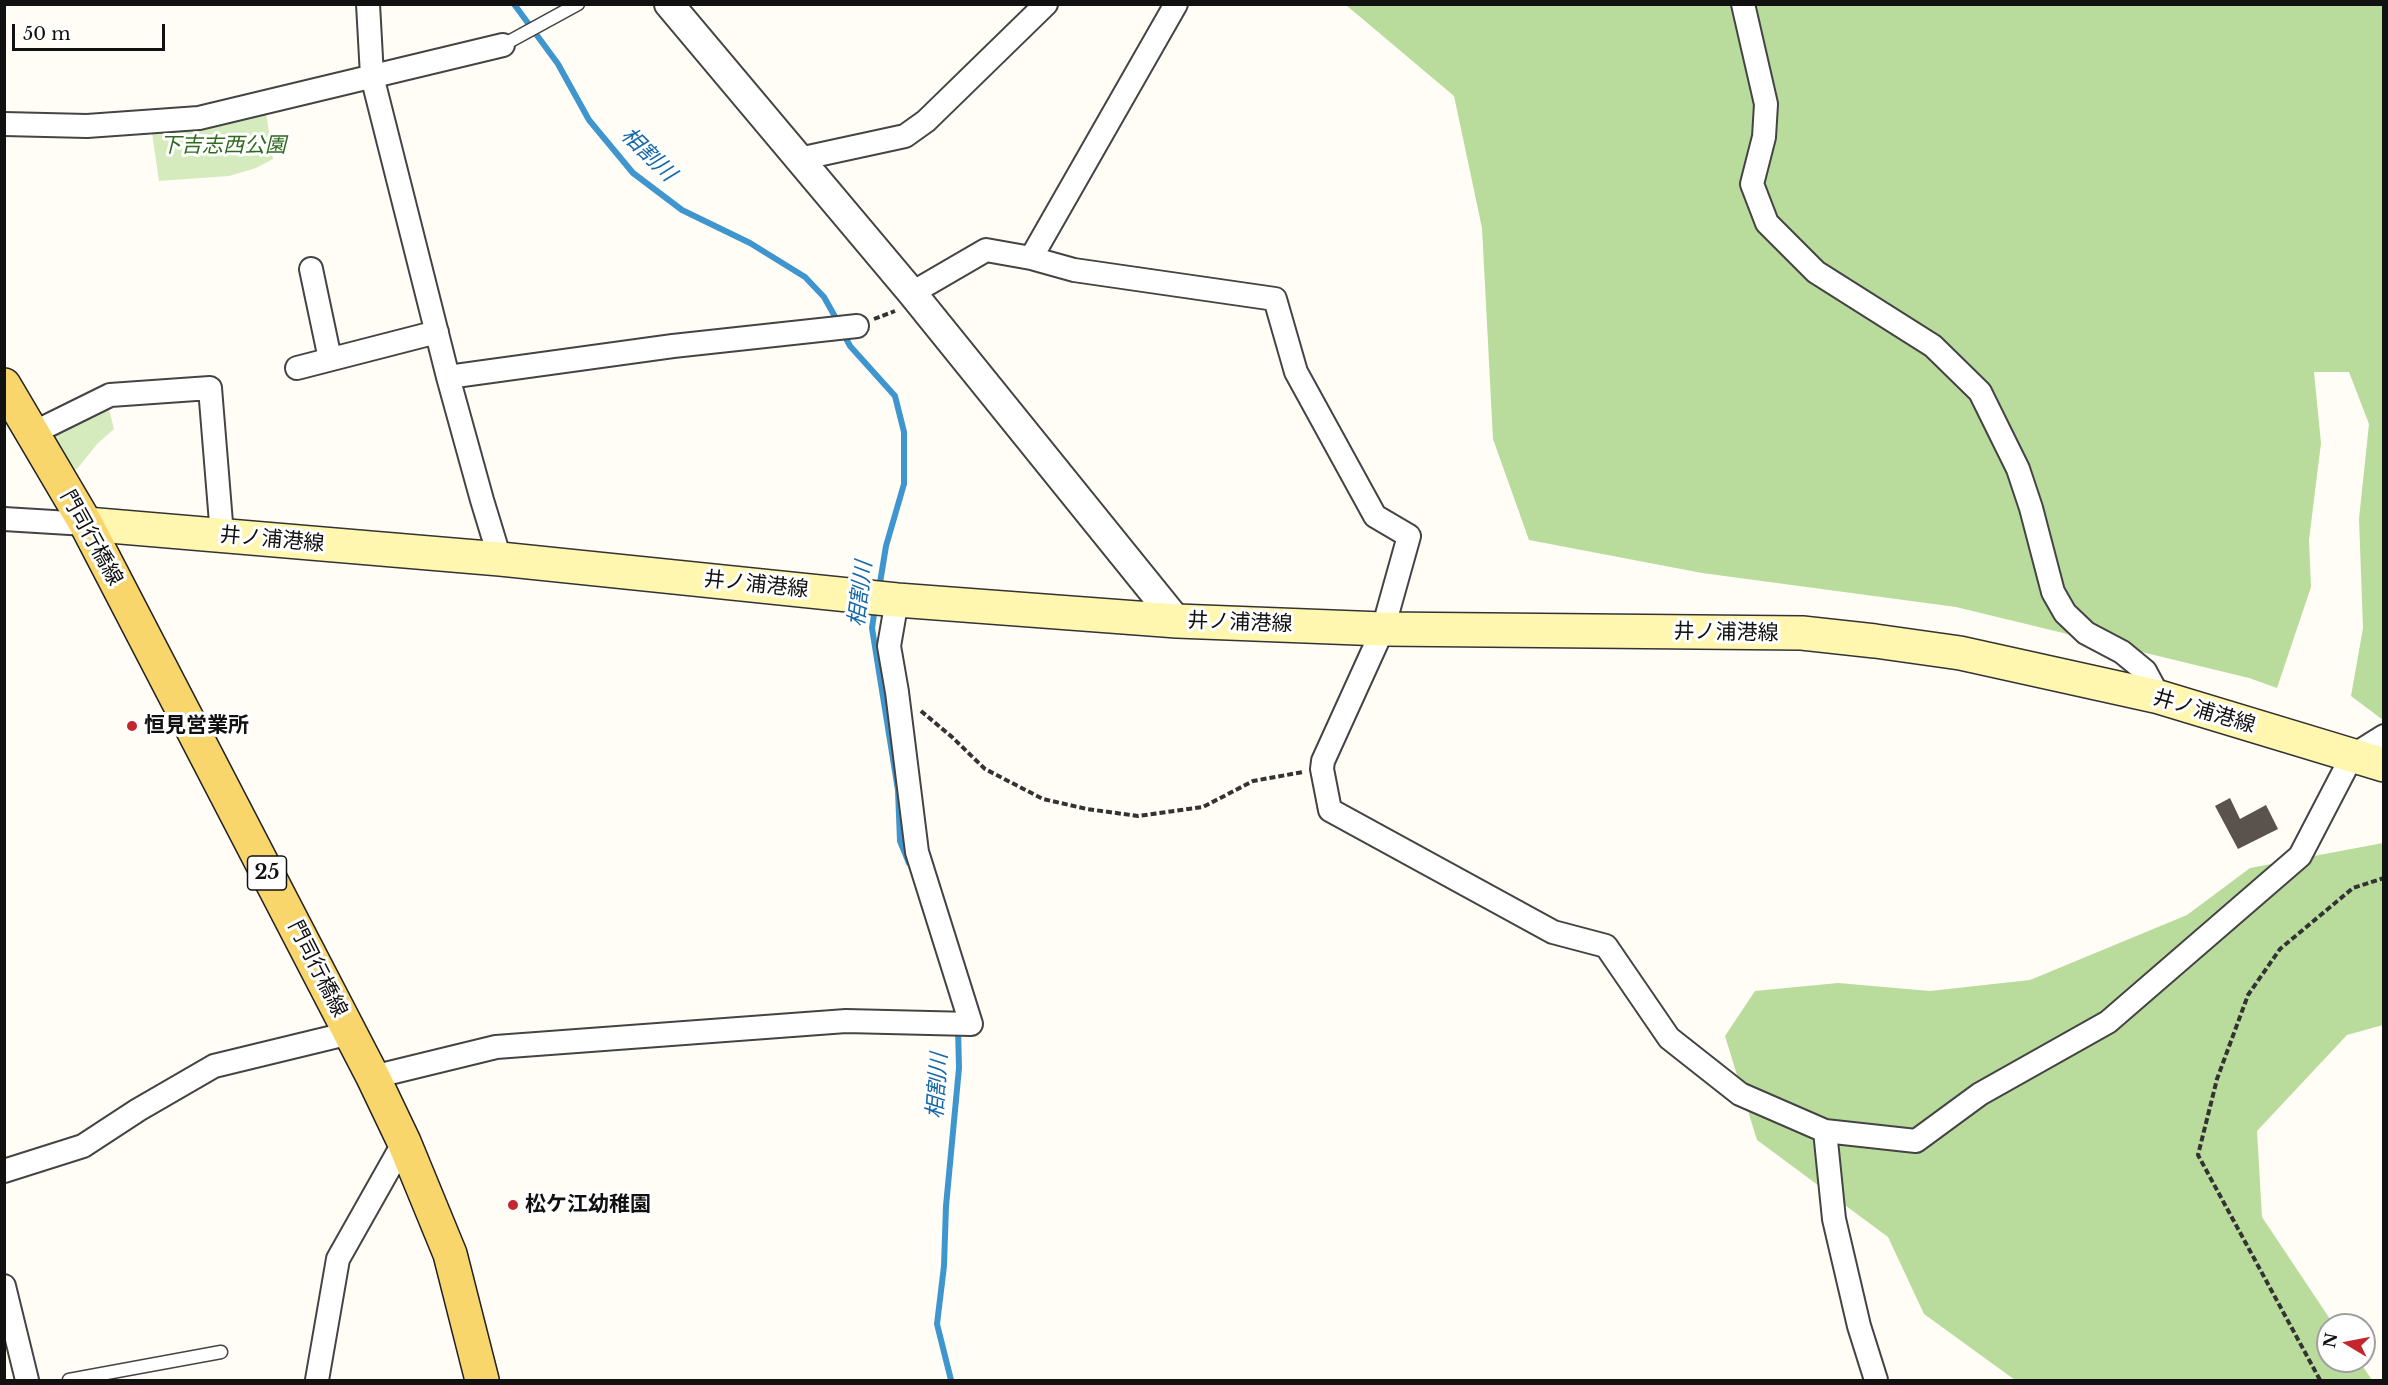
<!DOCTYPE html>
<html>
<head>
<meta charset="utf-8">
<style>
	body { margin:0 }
	#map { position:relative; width:2388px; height:1385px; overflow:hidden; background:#fffdf5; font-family:"Libre Baskerville",serif }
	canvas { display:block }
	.frame { position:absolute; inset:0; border:6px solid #111; pointer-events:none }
	.north { position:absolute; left:2316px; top:1313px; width:60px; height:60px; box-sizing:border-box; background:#fff; border:2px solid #a0a0a0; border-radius:50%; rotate:280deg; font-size:16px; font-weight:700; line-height:24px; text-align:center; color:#111 }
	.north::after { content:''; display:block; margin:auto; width:21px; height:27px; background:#c4262e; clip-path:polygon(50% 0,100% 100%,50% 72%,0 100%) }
	.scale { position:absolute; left:12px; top:24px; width:153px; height:27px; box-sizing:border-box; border:3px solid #111; border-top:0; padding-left:8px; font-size:18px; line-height:21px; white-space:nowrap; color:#111; -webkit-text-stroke:4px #fff; paint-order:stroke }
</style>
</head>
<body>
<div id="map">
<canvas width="2388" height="1385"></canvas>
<div class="frame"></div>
<div class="north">N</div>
<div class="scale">50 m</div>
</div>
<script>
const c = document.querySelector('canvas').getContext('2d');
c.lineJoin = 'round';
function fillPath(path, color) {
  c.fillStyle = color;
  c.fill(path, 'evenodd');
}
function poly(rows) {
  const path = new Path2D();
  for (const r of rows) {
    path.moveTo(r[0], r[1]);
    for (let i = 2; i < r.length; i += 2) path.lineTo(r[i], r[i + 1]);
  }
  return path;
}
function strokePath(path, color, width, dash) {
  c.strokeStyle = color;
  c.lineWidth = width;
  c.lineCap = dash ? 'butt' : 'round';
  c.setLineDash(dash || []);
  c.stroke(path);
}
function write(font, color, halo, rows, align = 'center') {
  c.font = font + ' "Libre Baskerville","Noto Sans JP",serif';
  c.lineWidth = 6;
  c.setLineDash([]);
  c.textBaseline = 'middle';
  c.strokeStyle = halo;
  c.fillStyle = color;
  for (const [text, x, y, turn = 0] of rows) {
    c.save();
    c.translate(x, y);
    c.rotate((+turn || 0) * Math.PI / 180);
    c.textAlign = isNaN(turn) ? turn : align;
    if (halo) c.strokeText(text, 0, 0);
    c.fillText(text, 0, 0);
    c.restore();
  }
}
fillPath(poly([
	[265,106,273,159,256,168,229,176,159,181,151,126],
	[107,401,114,429,97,444,78,468,62,478,36,432]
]), '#d5ebbd');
fillPath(poly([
	[1346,5,2383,5,2383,720,2351,696,2363,628,2359,519,2369,424,2349,372,2314,372,2321,443,2309,540,2311,587,2277,688,2249,678,1956,607,1702,573,1529,540,1493,439,1482,228,1454,96],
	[2383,843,2383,1025,2347,1035,2257,1131,2262,1217,2334,1325,2328,1325,2328,1361,2359,1361,2372,1380,2015,1380,1924,1314,1888,1237,1757,1140,1725,1036,1755,991,1838,983,1930,991,2030,980,2187,915,2250,868]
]), '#b9dc9c');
strokePath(poly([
	[514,4,558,64,589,120,633,173,682,210,750,243,805,277,824,297,838,322],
	[842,331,850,346,895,396,904,432,904,484,886,546,879,589],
	[875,608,872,628,898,790,900,841,909,863],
	[951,1380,937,1324,944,1266,946,1206,959,1068,958,1027]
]), '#3f96cf', 6);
fillPath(poly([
	[2230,798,2240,819,2266,805,2278,829,2238,849,2215,806]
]), '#5a524d');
const service = poly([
	[503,45,578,4],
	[69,1380,221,1352]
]);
const minor = poly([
	[368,4,372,76,448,377,482,500,500,559],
	[1743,4,1766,104,1764,137,1752,184,1767,223,1816,272,1933,346,1980,392,2018,469,2031,508,2053,592,2065,613,2086,633,2122,652,2145,671,2159,697],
	[4,124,87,126,199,118,503,45],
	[799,159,905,136,926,121,1046,4],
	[1031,258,1176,4],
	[311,269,330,359],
	[912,293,986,250,1031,258,1074,270,1275,299,1296,372,1375,516,1409,536,1383,629,1323,761,1322,769,1330,810,1553,932,1606,946,1669,1038,1740,1094,1825,1131,1916,1141,1980,1094,2108,1022,2300,856,2352,756,2384,736],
	[297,368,437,332],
	[448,377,673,346,857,326],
	[33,433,110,395,210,388,222,535],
	[4,519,86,524],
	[373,1077,496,1047,846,1021,971,1024,917,852,897,692,889,646,897,600],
	[1825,1131,1834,1219,1859,1326,1876,1380],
	[4,1171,83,1146,138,1110,214,1066,350,1033],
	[4,1286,27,1380],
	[317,1380,338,1259,404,1142]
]);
const tertiary = poly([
	[669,4,912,293,1177,621]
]);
const secondary = poly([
	[86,524,500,559,897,600,1177,621,1383,629,1802,633,1875,641,1960,653,2159,697,2384,765]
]);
const primary = poly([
	[4,385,86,524,373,1077,404,1142,450,1254,482,1380]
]);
strokePath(service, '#444', 15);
strokePath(minor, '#444', 26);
strokePath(tertiary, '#444', 32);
strokePath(secondary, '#333', 36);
strokePath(primary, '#222', 36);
strokePath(poly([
	[874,319,895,311],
	[921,711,952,737,985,769,1043,799,1087,809,1138,816,1203,807,1253,781,1303,772],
	[2320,1380,2198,1155,2217,1079,2248,995,2280,949,2353,888,2384,878]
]), '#333', 4, [6, 3]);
strokePath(service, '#fff', 12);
strokePath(minor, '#fff', 22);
strokePath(tertiary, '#fff', 28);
strokePath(secondary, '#fff6b0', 33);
strokePath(primary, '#f9d66b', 33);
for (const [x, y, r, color] of [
	[132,726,6,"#c4262e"],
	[513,1205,6,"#c4262e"]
]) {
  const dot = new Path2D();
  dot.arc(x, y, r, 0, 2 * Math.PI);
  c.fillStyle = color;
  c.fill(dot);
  strokePath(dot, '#fff', 2);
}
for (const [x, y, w] of [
	[267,873,39]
]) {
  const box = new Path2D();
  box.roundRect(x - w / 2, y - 17, w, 34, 4.5);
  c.fillStyle = '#fff';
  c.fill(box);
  strokePath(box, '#111', 1.5);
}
write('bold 20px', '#111', null, [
	["25",267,873]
]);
write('italic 21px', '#2f6b1f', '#fff', [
	["下吉志西公園",223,146]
]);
write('21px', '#111', '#fff', [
	["門司行橋線",91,538,61],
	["井ノ浦港線",272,540,5],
	["井ノ浦港線",756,585,6],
	["井ノ浦港線",1240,623,2],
	["井ノ浦港線",1726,633,1],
	["井ノ浦港線",2204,712,16],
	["門司行橋線",317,969,63]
]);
write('bold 21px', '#111', '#fff', [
	["恒見営業所",144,726],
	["松ケ江幼稚園",525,1205]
], 'left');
write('italic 22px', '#1768a6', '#fff', [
	["相割川",648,155,44],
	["相割川",861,594,-83],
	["相割川",938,1086,-86]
]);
</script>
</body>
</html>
